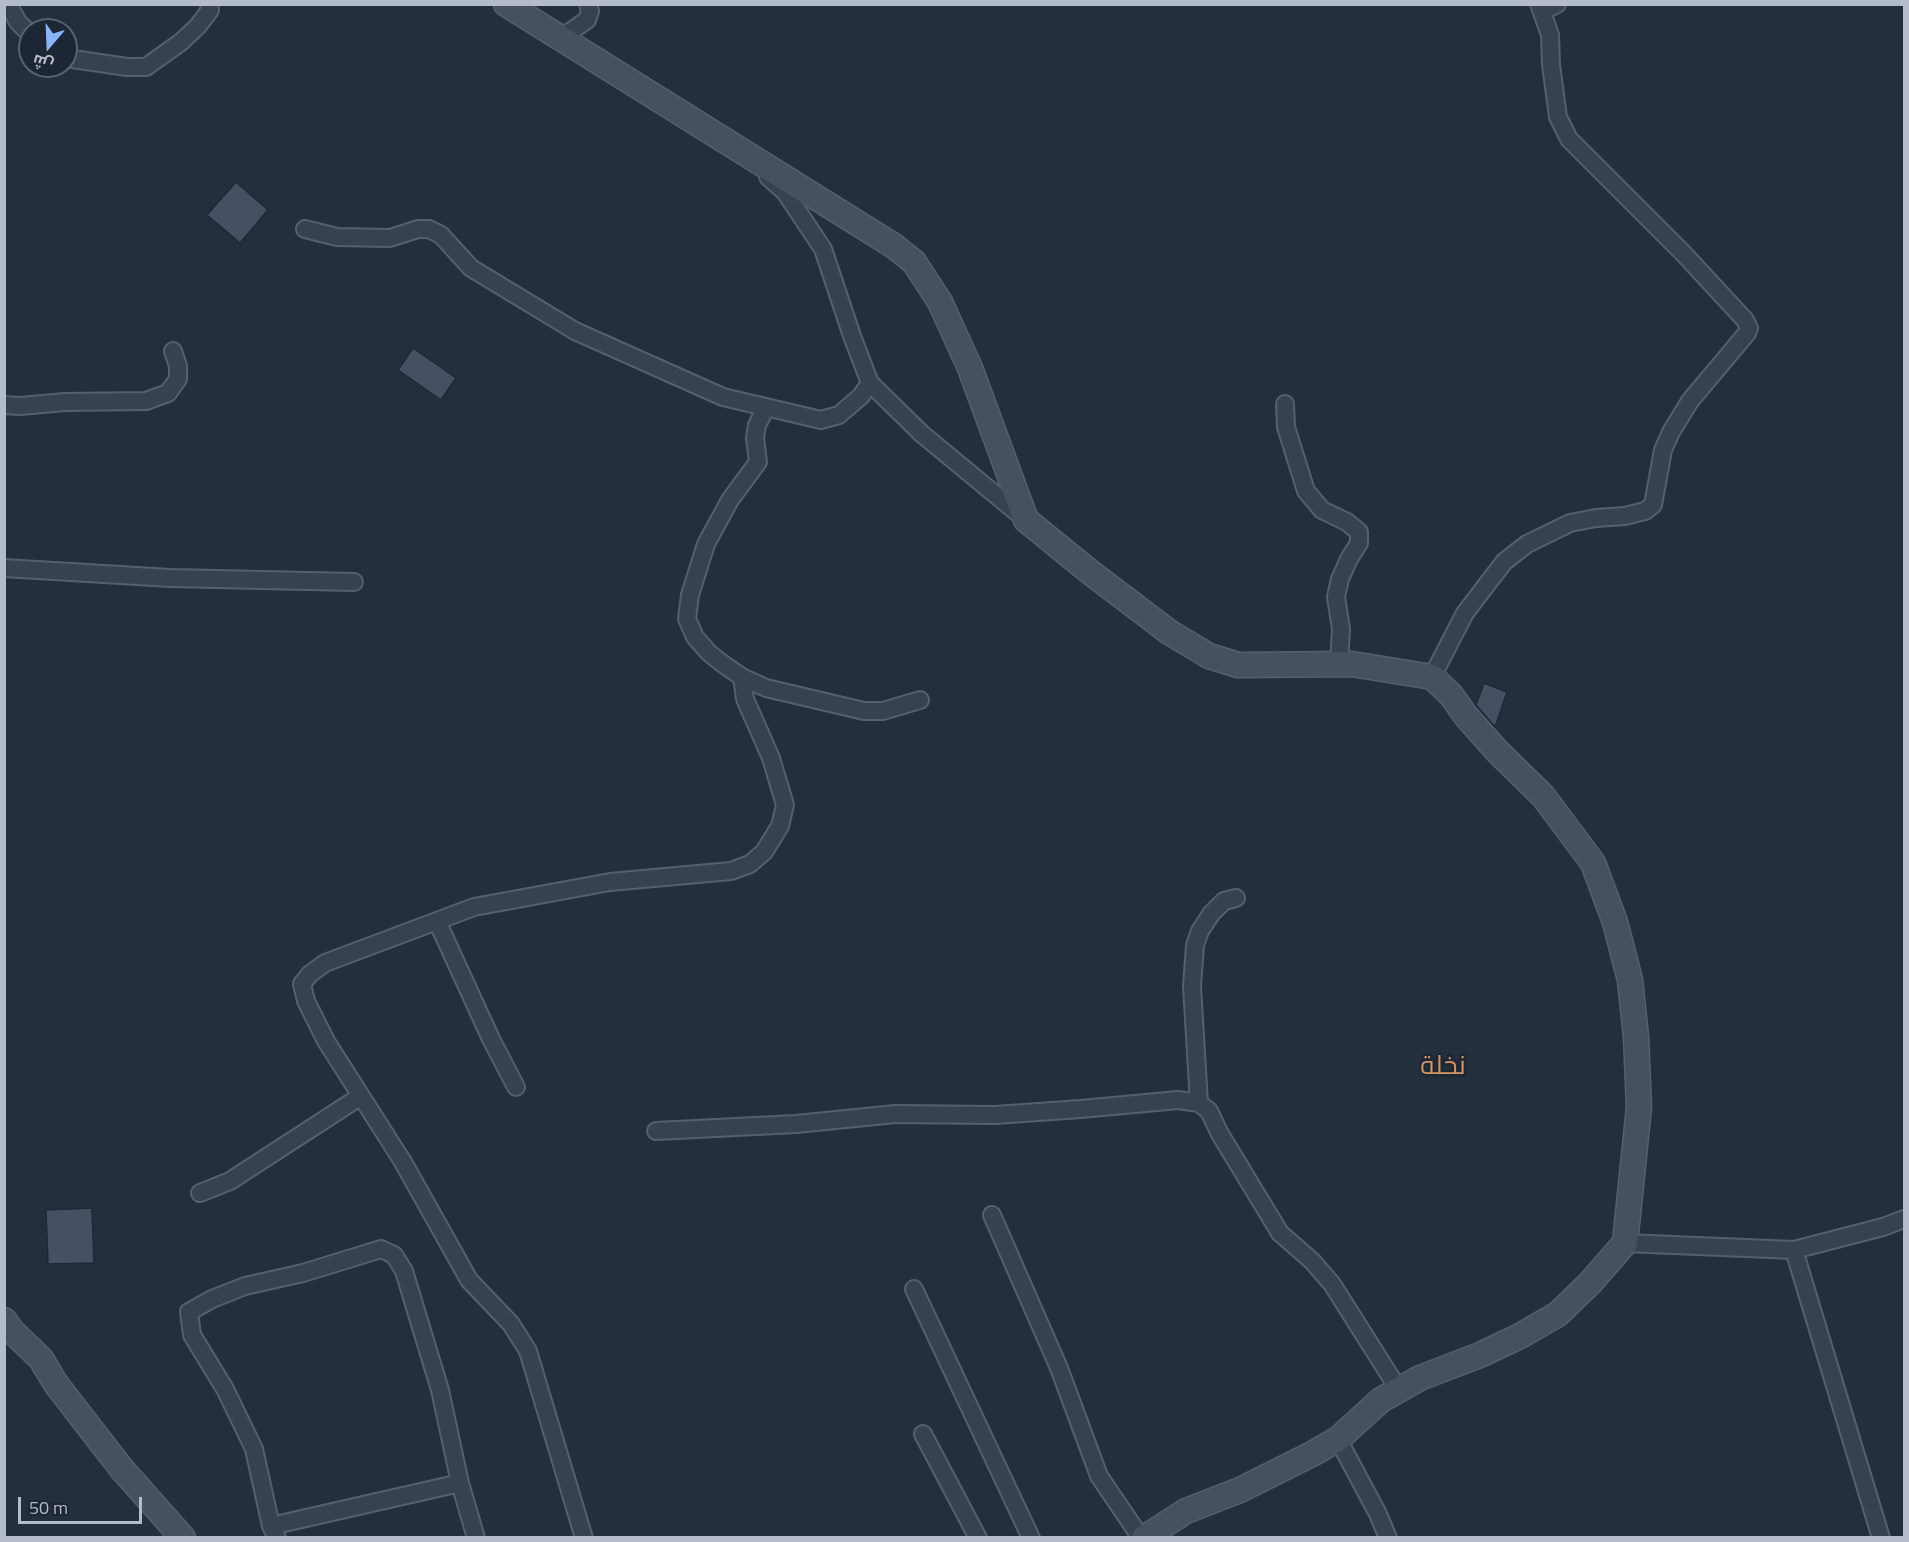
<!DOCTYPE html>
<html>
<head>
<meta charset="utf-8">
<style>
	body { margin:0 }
	#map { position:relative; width:1909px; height:1542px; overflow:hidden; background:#242f3e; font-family:"Titillium Web",Cairo,sans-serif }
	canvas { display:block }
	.frame { position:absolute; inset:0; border:6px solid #b4bcc9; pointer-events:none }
	.north { position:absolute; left:18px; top:18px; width:60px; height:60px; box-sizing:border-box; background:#1d2633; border:2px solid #59626f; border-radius:50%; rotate:199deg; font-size:16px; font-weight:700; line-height:24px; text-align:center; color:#b4bcc9 }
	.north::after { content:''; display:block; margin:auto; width:21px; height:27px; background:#8ab4f8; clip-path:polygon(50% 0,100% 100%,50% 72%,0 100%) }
	.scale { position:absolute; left:18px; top:1497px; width:124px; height:27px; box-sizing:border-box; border:3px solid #b4bcc9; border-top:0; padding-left:8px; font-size:18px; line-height:21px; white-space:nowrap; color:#b4bcc9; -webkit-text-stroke:4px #1d2633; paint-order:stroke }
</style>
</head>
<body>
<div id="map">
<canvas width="1909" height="1542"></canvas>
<div class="frame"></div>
<div class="north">ش</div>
<div class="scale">50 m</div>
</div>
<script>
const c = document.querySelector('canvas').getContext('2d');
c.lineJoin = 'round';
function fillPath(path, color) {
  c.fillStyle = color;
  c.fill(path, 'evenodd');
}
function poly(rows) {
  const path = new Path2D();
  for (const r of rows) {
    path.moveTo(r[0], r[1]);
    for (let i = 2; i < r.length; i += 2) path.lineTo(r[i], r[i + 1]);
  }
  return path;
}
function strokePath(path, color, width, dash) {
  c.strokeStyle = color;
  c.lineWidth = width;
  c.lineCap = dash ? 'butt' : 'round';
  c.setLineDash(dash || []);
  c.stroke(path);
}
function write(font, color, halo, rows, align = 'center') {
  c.font = font + ' "Titillium Web",Cairo,sans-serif';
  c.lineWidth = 5;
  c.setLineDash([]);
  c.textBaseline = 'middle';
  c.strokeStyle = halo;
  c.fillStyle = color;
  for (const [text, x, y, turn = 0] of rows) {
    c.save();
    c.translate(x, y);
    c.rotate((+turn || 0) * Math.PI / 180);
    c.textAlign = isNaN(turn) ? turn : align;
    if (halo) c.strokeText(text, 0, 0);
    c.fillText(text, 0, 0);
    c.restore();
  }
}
const building = poly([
	[236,182,268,210,240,243,207,215,236,182],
	[413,348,456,378,441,400,398,370,413,348],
	[1484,683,1507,692,1495,727,1476,705,1484,683],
	[92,1208,94,1263,48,1264,46,1210,92,1208]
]);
fillPath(building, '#455162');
strokePath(building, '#1f2835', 1.5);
const street = poly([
	[8,4,18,22,30,34],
	[1543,11,1557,4],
	[561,38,587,20,590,11,588,4],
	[66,58,127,67,146,67,181,42,198,26,210,10,209,4],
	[768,177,785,192,823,249,852,336,870,383,922,434,1025,519],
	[305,229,337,237,390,238,418,229,429,229,441,235,471,268,575,331,723,397,821,420,839,415,861,396,870,383],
	[1285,404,1286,427,1306,491,1322,510,1347,522,1359,532,1359,543,1349,559,1340,579,1336,597,1341,629,1339,665],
	[4,405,20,406,65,402,146,401,168,393,178,379,178,366,173,351],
	[766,408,757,425,755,438,758,462,730,500,706,544,690,595,687,619,695,637,709,653,723,664,742,677,766,688,864,711,883,711,920,700],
	[4,568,170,578,354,582],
	[1432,677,1465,613,1504,562,1527,544,1570,523,1596,518,1625,516,1645,511,1653,505,1663,450,1671,432,1690,401,1747,333,1749,328,1745,320,1684,254,1569,139,1558,117,1551,65,1550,35,1539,4],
	[437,921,491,1039,516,1087],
	[1199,1103,1192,986,1195,945,1200,931,1211,914,1224,901,1236,898],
	[656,1131,796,1124,895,1114,995,1115,1081,1109,1178,1100,1199,1103,1209,1111,1220,1134,1280,1233,1312,1261,1332,1284,1399,1390],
	[200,1193,230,1181,361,1096],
	[992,1215,1059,1368,1099,1476,1141,1538],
	[1625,1243,1794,1250,1883,1227,1904,1219],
	[1794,1250,1881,1538],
	[914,1289,1031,1538],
	[923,1434,978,1538],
	[1338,1439,1378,1514,1388,1538],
	[271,1526,460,1483],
	[277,1538,271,1526,254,1449,225,1389,192,1335,189,1312,212,1299,245,1286,303,1273,381,1249,394,1255,404,1271,440,1390,460,1483,476,1538],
	[584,1538,528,1351,511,1324,469,1280,403,1162,326,1041,306,1001,302,984,310,974,325,963,474,907,610,882,731,871,750,864,764,852,780,826,785,805,771,758,745,699,742,677]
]);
const secondary = poly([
	[506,4,894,246,914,262,940,302,970,368,1026,520,1090,572,1169,632,1209,656,1238,665,1352,664,1432,677,1451,695,1466,716,1498,752,1543,796,1593,863,1615,922,1630,980,1636,1037,1639,1107,1625,1243,1590,1283,1558,1314,1520,1336,1480,1355,1420,1378,1381,1400,1338,1439,1312,1454,1240,1490,1186,1511,1144,1538],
	[4,1320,12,1331,41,1359,56,1384,121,1468,183,1538]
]);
strokePath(street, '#565f6c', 20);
strokePath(secondary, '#565f6c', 27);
strokePath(street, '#38414e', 16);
strokePath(secondary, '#465061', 24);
write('26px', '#d59563', '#1d2633', [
	["نخلة",1443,1068]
]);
</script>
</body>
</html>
